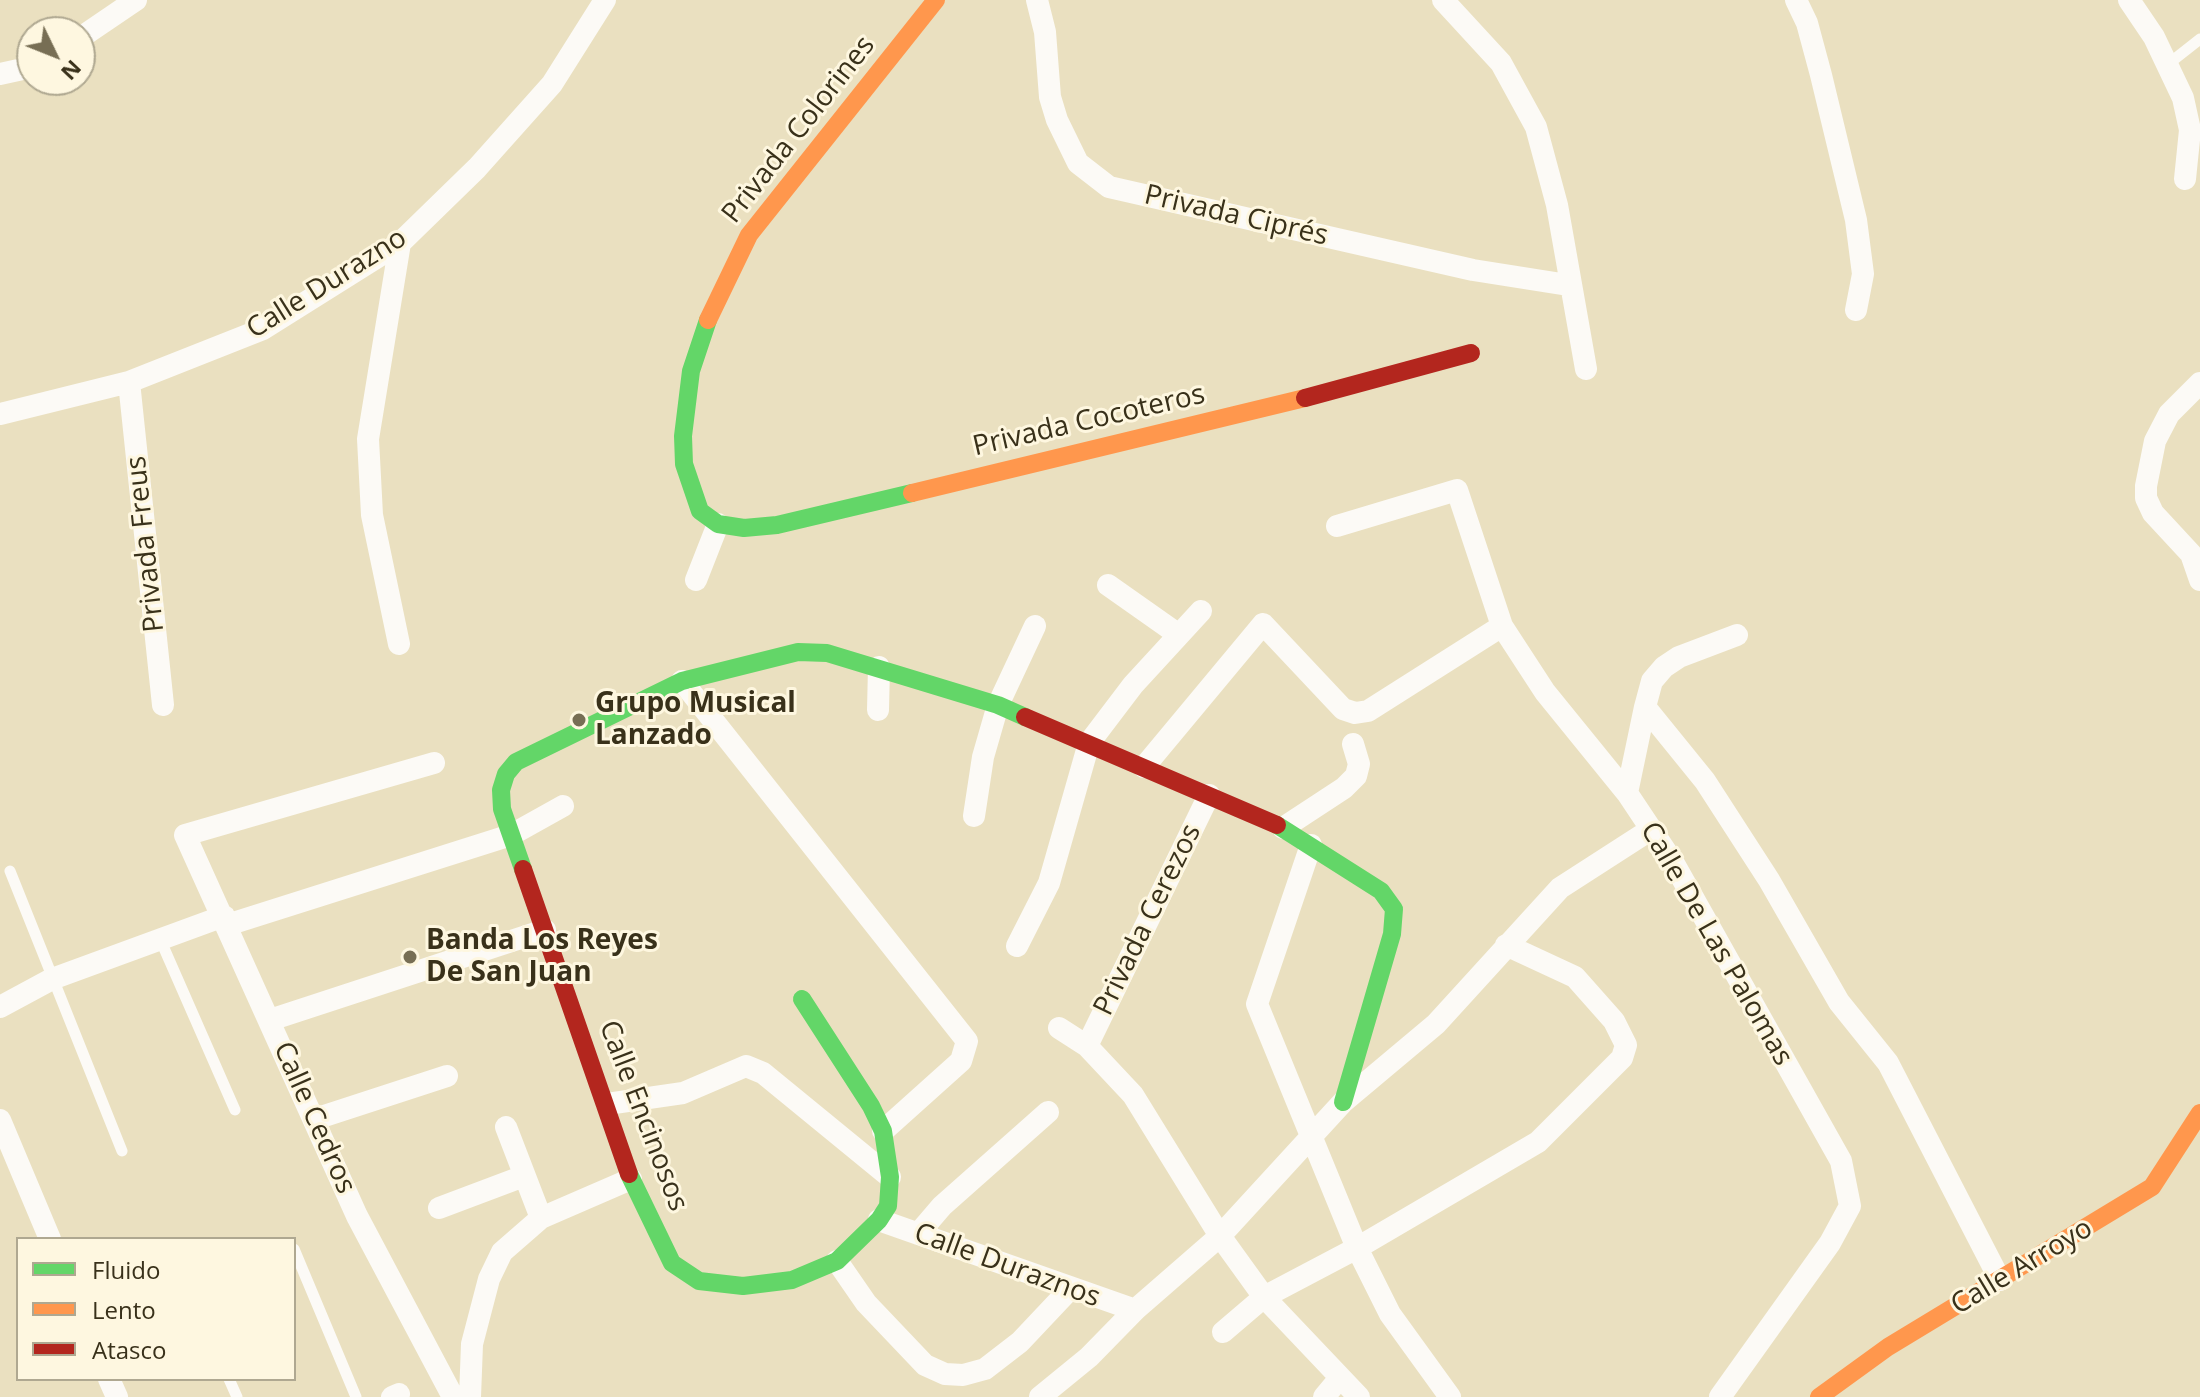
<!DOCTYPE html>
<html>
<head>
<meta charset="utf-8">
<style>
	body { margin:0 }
	#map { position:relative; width:2200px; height:1397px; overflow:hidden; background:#eae0c0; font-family:"Open Sans",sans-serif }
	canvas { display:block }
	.legend { position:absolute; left:16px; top:1237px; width:280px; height:144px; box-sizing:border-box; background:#fef7e0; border:2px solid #afa891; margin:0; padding:10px 14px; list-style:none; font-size:24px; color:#39311a }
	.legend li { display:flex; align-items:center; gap:16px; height:40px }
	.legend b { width:40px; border:2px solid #afa891 }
	.north { position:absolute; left:16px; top:16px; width:80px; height:80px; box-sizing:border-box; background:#fef7e0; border:2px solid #afa891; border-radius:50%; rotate:133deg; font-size:22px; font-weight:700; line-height:32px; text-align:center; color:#39311a }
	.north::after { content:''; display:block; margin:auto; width:28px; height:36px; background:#776e54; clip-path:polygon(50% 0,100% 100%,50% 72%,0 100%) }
</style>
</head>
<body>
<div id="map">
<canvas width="2200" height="1397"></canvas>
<ul class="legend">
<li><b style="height:10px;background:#63d668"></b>Fluido</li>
<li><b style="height:10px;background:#ff974d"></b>Lento</li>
<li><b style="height:10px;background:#b3261e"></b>Atasco</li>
</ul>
<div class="north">N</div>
</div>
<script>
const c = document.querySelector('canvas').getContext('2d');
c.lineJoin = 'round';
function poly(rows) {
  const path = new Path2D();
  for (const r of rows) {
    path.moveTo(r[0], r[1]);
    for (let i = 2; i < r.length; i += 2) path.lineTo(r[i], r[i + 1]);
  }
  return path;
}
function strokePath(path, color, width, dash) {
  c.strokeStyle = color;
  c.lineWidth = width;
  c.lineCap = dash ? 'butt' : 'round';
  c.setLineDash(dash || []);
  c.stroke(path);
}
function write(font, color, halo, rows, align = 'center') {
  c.font = font + ' "Open Sans",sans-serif';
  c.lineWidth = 6;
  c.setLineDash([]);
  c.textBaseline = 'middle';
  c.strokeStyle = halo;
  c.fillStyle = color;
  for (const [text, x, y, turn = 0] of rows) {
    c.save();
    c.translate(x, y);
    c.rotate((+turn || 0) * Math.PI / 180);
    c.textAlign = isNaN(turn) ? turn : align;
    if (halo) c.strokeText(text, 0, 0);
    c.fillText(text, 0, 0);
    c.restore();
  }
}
strokePath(poly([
	[2167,65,2200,39],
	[10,871,122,1151],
	[160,939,235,1110],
	[294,1249,356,1397],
	[229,1379,237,1397]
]), '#fcfaf6', 11);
strokePath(poly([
	[1037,0,1045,32,1050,97,1057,120,1078,163,1109,187,1473,270,1568,285],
	[1443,0,1501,63,1536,127,1557,205,1586,369],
	[1796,0,1807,23,1821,75,1856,220,1863,274,1856,310],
	[2129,0,2154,37,2183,98,2190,130,2185,179],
	[80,38,136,0],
	[0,74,32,67],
	[129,382,163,705],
	[2200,383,2169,414,2155,441,2146,486,2146,498,2153,513,2191,554,2200,580],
	[0,414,129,382,263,329,400,243,477,168,552,84,605,0],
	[1337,526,1457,490,1502,626,1545,692,1627,793,1673,862,1841,1161,1850,1206,1830,1243,1720,1397],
	[696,580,718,524],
	[1108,585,1179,635],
	[399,644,372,515,368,439,400,243],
	[682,681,967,1041,961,1061,883,1131],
	[1645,707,1652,681,1664,667,1679,657,1737,635],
	[878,710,879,667],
	[434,763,185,835,357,1216,453,1397],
	[1144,767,1263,624,1343,709,1355,713,1368,711,1502,626],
	[1627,793,1645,707,1705,781,1769,880,1839,1002,1888,1063,2000,1280],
	[974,816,983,757,998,705,1035,626],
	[1283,828,1344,788,1356,776,1359,764,1353,744],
	[1311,845,1257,1004,1357,1248,1390,1314,1450,1397],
	[227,925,511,835,563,806],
	[1017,946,1049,883,1089,743,1133,685,1201,611],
	[0,1007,52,979,224,916],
	[270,1020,545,930],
	[1059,1028,1087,1046,1133,1095,1220,1236,1264,1297,1359,1397],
	[1087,1046,1209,795],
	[607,1104,683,1093,746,1066,763,1073,890,1177],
	[315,1119,447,1076],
	[0,1120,50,1239],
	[506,1127,541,1218],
	[439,1208,524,1176],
	[879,1220,1135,1310],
	[918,1234,942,1206,1048,1112],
	[837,1261,866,1303,925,1365,945,1374,963,1375,985,1369,1020,1342,1070,1289],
	[1223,1332,1264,1297,1357,1248,1538,1142,1622,1058,1626,1045,1614,1021,1575,977,1506,945],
	[109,1379,117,1397],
	[392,1397,399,1394],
	[470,1397,472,1344,489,1279,502,1252,541,1218,631,1179],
	[1040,1397,1089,1357,1135,1310,1220,1236,1343,1102,1436,1024,1560,888,1650,830],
	[1324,1397,1339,1379]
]), '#fcfaf6', 22);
strokePath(poly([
	[708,320,691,371,683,436,684,464,700,511,718,524,744,528,777,525,912,493],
	[1277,825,1381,891,1394,909,1392,934,1343,1102],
	[523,869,502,809,501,790,506,774,516,762,682,681,798,652,827,653,998,705,1025,717],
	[629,1174,672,1263,699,1281,743,1286,792,1280,837,1261,879,1220,888,1206,890,1177,883,1131,871,1106,802,999]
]), '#63d668', 18);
strokePath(poly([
	[708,320,749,235,936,0],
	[912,493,1305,398],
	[1819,1397,1888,1347,2152,1187,2200,1113]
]), '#ff974d', 18);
strokePath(poly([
	[1305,398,1471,353],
	[1025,717,1277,825],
	[523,869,629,1174]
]), '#b3261e', 18);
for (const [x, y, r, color] of [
	[579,720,8,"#776e54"],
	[410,957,8,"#776e54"]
]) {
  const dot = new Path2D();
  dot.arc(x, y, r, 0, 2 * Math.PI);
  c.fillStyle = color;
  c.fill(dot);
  strokePath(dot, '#fef7e0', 3);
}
write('28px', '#39311a', '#fef7e0', [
	["Privada Colorines",799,130,-52],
	["Privada Ciprés",1236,216,13],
	["Calle Durazno",327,284,-32],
	["Privada Cocoteros",1089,421,-13],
	["Privada Freus",146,544,-96],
	["Privada Cerezos",1148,920,-64],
	["Calle De Las Palomas",1716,944,60],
	["Calle Encinosos",643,1116,69],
	["Calle Cedros",314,1118,66],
	["Calle Duraznos",1007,1266,20],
	["Calle Arroyo",2022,1267,-31]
]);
write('bold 28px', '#39311a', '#fef7e0', [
	["Grupo Musical",595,704],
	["Lanzado",595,736],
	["Banda Los Reyes",426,941],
	["De San Juan",426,973]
], 'left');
</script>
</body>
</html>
